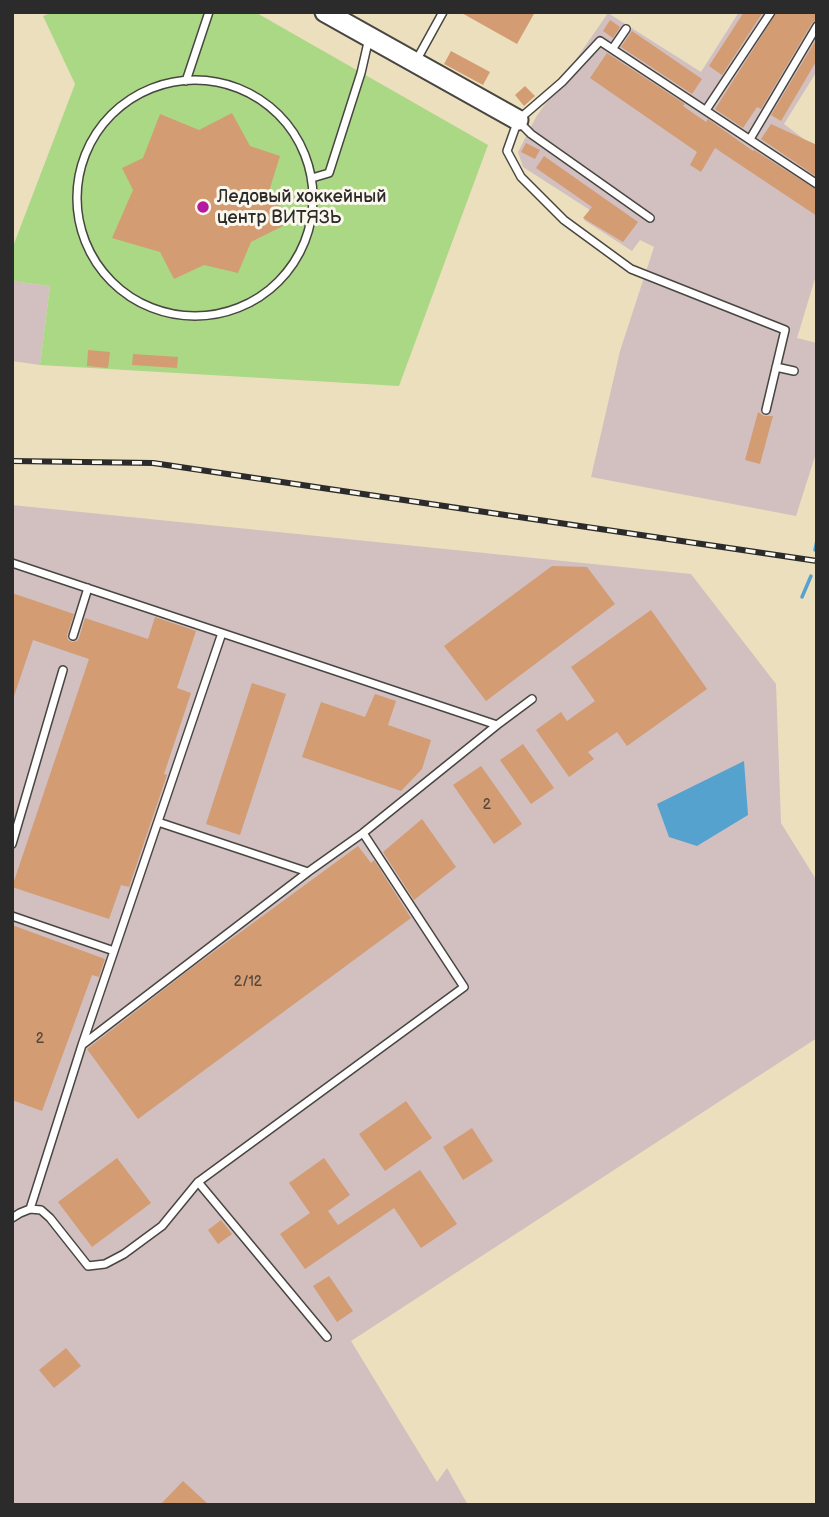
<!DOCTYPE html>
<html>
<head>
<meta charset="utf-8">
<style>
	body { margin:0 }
	#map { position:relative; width:829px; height:1517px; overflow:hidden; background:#ecdfbd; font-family:"Balsamiq Sans",sans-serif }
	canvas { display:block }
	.frame { position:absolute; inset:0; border:14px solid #2b2b2b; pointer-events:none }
</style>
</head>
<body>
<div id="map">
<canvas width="829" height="1517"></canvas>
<div class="frame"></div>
</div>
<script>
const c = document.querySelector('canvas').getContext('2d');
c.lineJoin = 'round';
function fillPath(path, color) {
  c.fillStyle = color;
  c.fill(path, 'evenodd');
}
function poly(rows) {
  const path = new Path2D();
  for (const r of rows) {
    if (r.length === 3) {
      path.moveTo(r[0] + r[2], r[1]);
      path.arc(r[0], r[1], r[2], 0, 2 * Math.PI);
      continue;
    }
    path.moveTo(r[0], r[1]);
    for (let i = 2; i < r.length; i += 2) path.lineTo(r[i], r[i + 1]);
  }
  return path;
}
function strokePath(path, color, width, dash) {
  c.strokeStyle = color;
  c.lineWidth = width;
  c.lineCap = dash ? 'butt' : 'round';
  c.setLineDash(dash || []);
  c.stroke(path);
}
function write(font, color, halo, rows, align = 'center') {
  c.font = font + ' "Balsamiq Sans",sans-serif';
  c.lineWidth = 6;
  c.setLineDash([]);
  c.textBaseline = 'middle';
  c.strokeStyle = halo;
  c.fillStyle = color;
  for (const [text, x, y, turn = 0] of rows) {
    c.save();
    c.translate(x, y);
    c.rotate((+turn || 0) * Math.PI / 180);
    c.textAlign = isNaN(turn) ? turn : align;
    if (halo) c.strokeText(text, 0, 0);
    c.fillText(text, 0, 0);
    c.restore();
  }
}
fillPath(poly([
	[739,12,817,12,817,71,784,124,817,149,817,272,797,338,817,343,817,450,796,516,591,477,620,351,654,247,640,240,632,251,584,220,590,210,523,167,518,152,536,117,608,13,701,72],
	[12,281,50,286,40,365,12,361],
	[12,505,691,574,776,684,781,823,817,881,817,1038,351,1341,437,1482,447,1468,468,1505,12,1505]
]), '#d2bfc0');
fillPath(poly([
	[52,12,255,12,488,145,399,386,40,365,50,286,12,281,12,249,75,84,43,16]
]), '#abd885');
fillPath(poly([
	[744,761,748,815,697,846,669,837,657,804]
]), '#56a2cf');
strokePath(poly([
	[817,499,817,510],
	[815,550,817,540],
	[802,597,811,576]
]), '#56a2cf', 3.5);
fillPath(poly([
	[460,12,535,12,517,44],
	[744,12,763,12,722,75,709,66],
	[777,12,817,12,817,20,812,23,761,109,757,107,743,128,715,109],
	[610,20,620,27,613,38,603,31],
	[632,31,702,79,692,94,621,47],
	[817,38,817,60,781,121,771,115],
	[451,51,490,72,483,85,444,64],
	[607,53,685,104,683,106,706,122,708,119,753,151,754,150,817,190,817,216,715,148,701,172,690,165,697,152,590,78],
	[525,86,535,96,524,106,515,95],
	[232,113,250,146,280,156,270,188,289,223,251,242,238,273,204,265,174,279,160,252,112,238,133,190,122,168,143,158,160,114,199,130],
	[771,124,817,145,817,177,761,139],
	[526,143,540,150,535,159,521,152],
	[544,156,638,222,623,242,583,218,592,207,536,168],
	[88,350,110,352,108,368,87,366],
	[133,354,178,357,177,368,132,365],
	[758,412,764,416,773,416,760,464,745,460],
	[552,566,587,567,615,604,486,701,444,646],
	[12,593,74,614,67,635,68,640,72,642,77,641,79,638,85,618,148,639,155,617,196,631,177,688,191,693,164,774,167,775,129,887,121,885,109,919,12,887,89,659,33,640,14,696,12,696],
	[651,610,707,689,627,746,617,732,588,752,594,759,569,777,536,730,561,712,567,721,595,701,571,667],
	[252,683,286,694,240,835,206,824],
	[375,694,396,701,388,725,431,740,422,769,401,791,302,757,321,702,365,717],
	[523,744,554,788,531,804,500,760],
	[481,766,522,824,494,844,453,785],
	[422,819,456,867,414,900,383,852],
	[358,846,371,863,374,860,411,918,138,1119,87,1049,193,967],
	[12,925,105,959,99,977,92,975,42,1111,12,1100],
	[406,1101,432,1138,385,1171,359,1134],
	[472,1128,493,1161,463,1180,443,1147],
	[117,1158,151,1203,92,1247,58,1202],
	[324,1158,350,1195,328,1211,338,1225,420,1170,457,1224,421,1248,394,1208,305,1269,280,1234,310,1213,289,1183],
	[221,1220,232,1234,218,1244,208,1230],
	[329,1276,353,1311,337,1322,313,1286],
	[66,1348,81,1366,54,1388,39,1370],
	[183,1481,209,1505,160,1505]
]), '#d39c72');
const lane = poly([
	[613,48,626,29],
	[416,61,443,12],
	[195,198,118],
	[186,81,209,12],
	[706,110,771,12],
	[518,121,531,134,650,218],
	[750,139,817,26],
	[312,178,329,173,361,73,369,38],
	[776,367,794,371],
	[766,410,785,330,631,269,564,220,521,177,507,151,518,120,562,82,600,41,817,184],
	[12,563,222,633,114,951,12,916],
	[73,636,88,588],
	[497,725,532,699],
	[158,822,308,872,363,833,497,725,222,633],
	[12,844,63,670],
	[114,951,82,1045,308,872],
	[30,1209,82,1045],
	[12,1218,20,1213,30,1209,41,1210,50,1218,88,1266,105,1264,124,1254,162,1226,198,1182],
	[327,1337,198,1182,464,987,363,833]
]);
const secondary = poly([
	[325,12,518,120]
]);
strokePath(lane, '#484641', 10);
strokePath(secondary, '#484641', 23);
strokePath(lane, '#fff', 7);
strokePath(secondary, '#fff', 19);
const rail = poly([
	[12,461,153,463,817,561]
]);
strokePath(rail, '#2b2b2b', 6);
strokePath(rail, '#fbf7ec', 3.5, [10]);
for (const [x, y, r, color] of [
	[203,207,7,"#b5179e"]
]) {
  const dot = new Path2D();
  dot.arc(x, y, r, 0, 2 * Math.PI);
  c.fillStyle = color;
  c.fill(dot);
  strokePath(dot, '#fbf7ec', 2.5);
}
write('14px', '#55473d', null, [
	["2",487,805],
	["2/12",248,982],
	["2",40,1039]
]);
write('18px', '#2b2b2b', '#fbf7ec', [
	["Ледовый хоккейный",217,197],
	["центр ВИТЯЗЬ",217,218]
], 'left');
</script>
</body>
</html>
